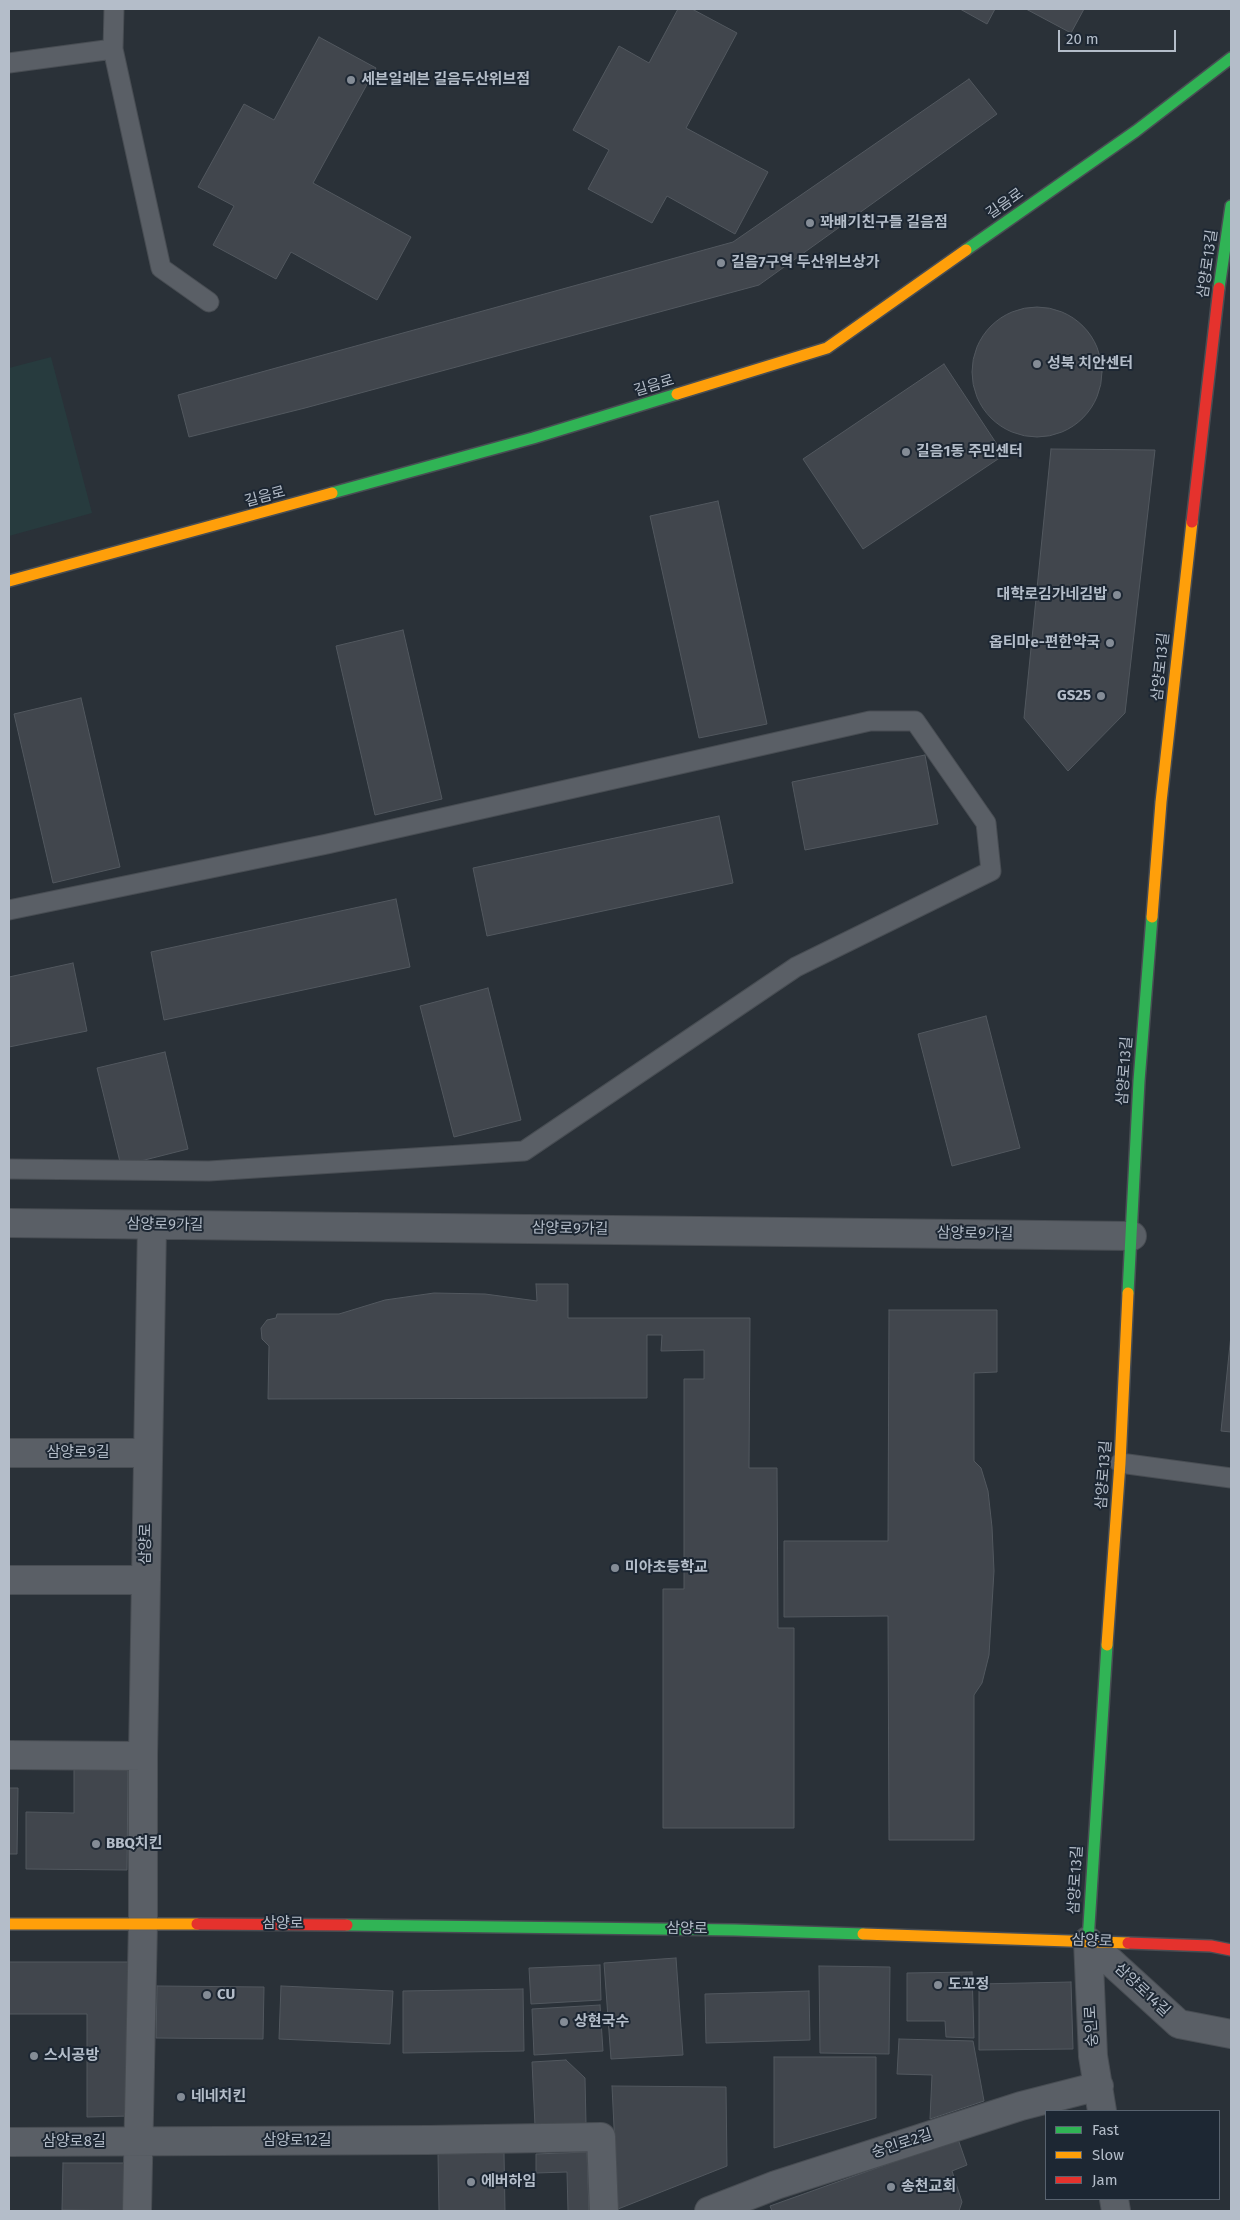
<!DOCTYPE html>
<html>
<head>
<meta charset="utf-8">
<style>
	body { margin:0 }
	#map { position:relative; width:1240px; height:2220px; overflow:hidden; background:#2a3138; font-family:"Fira Sans",sans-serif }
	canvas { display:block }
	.frame { position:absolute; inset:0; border:10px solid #b4bdc9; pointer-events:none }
	.legend { position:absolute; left:1045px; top:2110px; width:175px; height:90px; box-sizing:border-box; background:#1d2733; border:1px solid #59636f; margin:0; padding:6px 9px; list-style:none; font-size:15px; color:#b4bdc9 }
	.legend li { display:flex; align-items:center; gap:10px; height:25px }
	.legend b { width:25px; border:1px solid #59636f }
	.scale { position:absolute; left:1058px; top:30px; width:118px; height:22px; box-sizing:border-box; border:2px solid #b4bdc9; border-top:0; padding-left:6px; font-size:15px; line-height:18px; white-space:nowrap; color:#b4bdc9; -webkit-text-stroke:4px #1d2733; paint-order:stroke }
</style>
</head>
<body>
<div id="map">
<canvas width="1240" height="2220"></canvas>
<div class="frame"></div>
<ul class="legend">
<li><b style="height:6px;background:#30b455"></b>Fast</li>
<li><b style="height:6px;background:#ff9f0a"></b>Slow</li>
<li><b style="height:6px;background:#e5322d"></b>Jam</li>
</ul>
<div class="scale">20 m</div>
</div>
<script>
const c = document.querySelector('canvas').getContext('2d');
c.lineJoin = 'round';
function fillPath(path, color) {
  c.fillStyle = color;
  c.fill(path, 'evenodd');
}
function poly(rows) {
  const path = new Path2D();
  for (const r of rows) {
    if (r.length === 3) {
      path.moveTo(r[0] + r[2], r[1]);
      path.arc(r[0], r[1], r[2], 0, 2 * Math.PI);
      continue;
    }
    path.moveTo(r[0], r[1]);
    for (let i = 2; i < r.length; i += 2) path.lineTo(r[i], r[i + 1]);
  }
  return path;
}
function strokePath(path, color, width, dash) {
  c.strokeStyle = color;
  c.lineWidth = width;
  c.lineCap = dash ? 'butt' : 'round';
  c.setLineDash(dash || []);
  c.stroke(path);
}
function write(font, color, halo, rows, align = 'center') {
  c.font = font + ' "Fira Sans","Noto Sans KR",sans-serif';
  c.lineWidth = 4;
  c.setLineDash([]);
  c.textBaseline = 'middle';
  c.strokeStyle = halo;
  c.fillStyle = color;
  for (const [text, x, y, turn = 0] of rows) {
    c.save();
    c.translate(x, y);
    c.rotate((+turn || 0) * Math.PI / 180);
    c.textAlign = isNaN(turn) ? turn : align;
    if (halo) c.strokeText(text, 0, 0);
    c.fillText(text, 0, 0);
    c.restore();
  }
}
fillPath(poly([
	[51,357,92,513,9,536,9,368]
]), '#273b3e');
const building = poly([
	[678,9,692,9,737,33,686,128,768,172,735,234,667,196,652,223,588,189,609,150,573,130,619,46,649,63,678,9],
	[960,9,995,9,987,24,960,9],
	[1026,9,1084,9,1071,33,1026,9],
	[319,37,376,68,313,183,411,237,377,300,291,252,276,279,213,245,234,206,198,187,244,104,274,120,319,37],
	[969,79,997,114,759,285,305,408,189,437,178,395,733,242,969,79],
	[1037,372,65],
	[944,364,1004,455,863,549,803,459,944,364],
	[1051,449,1155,450,1125,713,1068,771,1024,718,1051,449],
	[718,501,767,724,699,738,650,516,718,501],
	[403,630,442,799,375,815,336,646,403,630],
	[81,698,120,867,53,883,14,714,81,698],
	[925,755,938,824,805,850,792,782,925,755],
	[719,816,733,883,487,936,473,868,719,816],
	[396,899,410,967,164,1020,151,952,396,899],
	[73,963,87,1031,9,1047,9,977,73,963],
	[488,988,521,1120,454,1137,420,1006,488,988],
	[986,1016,1020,1148,952,1166,918,1034,986,1016],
	[165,1052,188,1149,121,1166,97,1068,165,1052],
	[536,1284,568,1284,568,1318,750,1318,749,1468,777,1468,778,1628,794,1628,794,1828,663,1828,663,1589,684,1589,684,1379,704,1379,704,1350,661,1351,662,1335,647,1335,647,1398,268,1399,269,1346,262,1339,261,1328,267,1320,276,1318,277,1314,339,1314,385,1300,434,1293,485,1294,537,1301,536,1284],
	[889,1310,997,1310,997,1372,974,1373,974,1461,981,1468,988,1491,992,1527,994,1571,989,1655,982,1683,974,1695,974,1840,889,1840,888,1616,784,1617,784,1541,888,1541,889,1310],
	[1231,1335,1231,1432,1221,1431,1231,1335],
	[74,1769,128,1770,127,1870,26,1869,26,1812,74,1813,74,1769],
	[9,1788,18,1788,17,1854,9,1854,9,1788],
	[676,1958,683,2055,611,2059,604,1963,676,1958],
	[9,1962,131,1962,130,2116,87,2117,87,2014,9,2014,9,1962],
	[600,1965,601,2000,531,2004,529,1968,600,1965],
	[819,1966,890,1967,889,2054,820,2053,819,1966],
	[972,1972,974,2038,946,2037,945,2021,907,2021,907,1973,972,1972],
	[1071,1982,1073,2049,979,2050,979,1984,1071,1982],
	[157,1986,264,1987,263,2039,156,2038,157,1986],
	[281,1986,393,1991,390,2044,279,2039,281,1986],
	[523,1989,524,2051,403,2053,403,1991,523,1989],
	[809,1991,810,2040,706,2043,705,1994,809,1991],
	[600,2005,603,2051,534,2055,532,2009,600,2005],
	[899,2039,973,2041,984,2101,930,2119,932,2075,897,2074,899,2039],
	[774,2057,876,2057,876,2118,774,2148,774,2057],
	[566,2060,585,2078,586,2124,535,2126,532,2062,566,2060],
	[612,2086,726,2087,727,2166,618,2209,612,2086],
	[958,2139,967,2165,952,2171,962,2202,959,2211,772,2211,770,2206,958,2139],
	[587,2152,589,2211,568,2211,567,2172,536,2173,536,2154,587,2152],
	[504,2153,505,2211,439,2211,438,2154,504,2153],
	[63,2163,134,2163,132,2211,62,2210,63,2163]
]);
fillPath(building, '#41464d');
strokePath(building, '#52585f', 1);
const lane = poly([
	[114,9,113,49,161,268,209,302],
	[9,63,113,49],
	[9,910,327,844,870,721,915,721,986,823,991,871,796,967,524,1151,209,1171,9,1169],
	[1120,1463,1231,1478]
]);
const street = poly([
	[9,1223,1132,1236],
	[9,1453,147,1453],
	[9,1580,146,1580],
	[9,1755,143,1756],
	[1088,1941,1179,2024,1231,2034],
	[1088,1941,1093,2056,1102,2111],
	[9,2142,429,2140,601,2137,604,2211],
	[1114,2199,1116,2211],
	[137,2211,143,1923,143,1756,152,1225],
	[709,2211,776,2185,1021,2106,1099,2086]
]);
const fast = poly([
	[966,250,1136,131,1231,58],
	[1219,288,1231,206],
	[332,493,533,438,677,394],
	[1128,1293,1139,1081,1152,917],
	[347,1925,735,1930,863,1934],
	[1088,1941,1107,1645]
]);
const slow = poly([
	[677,394,827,348,966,250],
	[9,581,332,493],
	[1152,917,1161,802,1192,522],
	[1107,1645,1120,1463,1128,1293],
	[9,1924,197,1924],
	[863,1934,1128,1943]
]);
const jam = poly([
	[1192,522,1219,288],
	[197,1924,347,1925],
	[1128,1943,1211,1946,1231,1950]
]);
strokePath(lane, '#484d53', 21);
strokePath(street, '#484d53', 30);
strokePath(fast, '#484d53', 14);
strokePath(slow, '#484d53', 14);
strokePath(jam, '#484d53', 14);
strokePath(lane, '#5a5f66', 19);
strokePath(street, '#5a5f66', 28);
strokePath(fast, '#30b455', 11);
strokePath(slow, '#ff9f0a', 11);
strokePath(jam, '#e5322d', 11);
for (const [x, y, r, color] of [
	[351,80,5,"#848c96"],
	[810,223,5,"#848c96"],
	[721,263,5,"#848c96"],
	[1037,364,5,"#848c96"],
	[906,452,5,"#848c96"],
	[1117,595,5,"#848c96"],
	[1110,643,5,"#848c96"],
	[1101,696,5,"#848c96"],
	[615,1568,5,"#848c96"],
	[96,1844,5,"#848c96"],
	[938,1985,5,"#848c96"],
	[207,1995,5,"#848c96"],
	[564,2022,5,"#848c96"],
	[34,2056,5,"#848c96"],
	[181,2097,5,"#848c96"],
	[471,2182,5,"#848c96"],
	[891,2187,5,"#848c96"]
]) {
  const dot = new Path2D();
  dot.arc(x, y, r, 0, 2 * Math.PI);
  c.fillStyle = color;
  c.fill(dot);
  strokePath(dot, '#1d2733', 2);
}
write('bold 15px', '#b4bdc9', '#1d2733', [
	["세븐일레븐 길음두산위브점",361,80],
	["꽈배기친구들 길음점",820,223],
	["길음7구역 두산위브상가",731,263],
	["성북 치안센터",1047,364],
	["길음1동 주민센터",916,452],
	["대학로김가네김밥",1107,595,"right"],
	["옵티마e-편한약국",1100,643,"right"],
	["GS25",1091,696,"right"],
	["미아초등학교",625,1568],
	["BBQ치킨",106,1844],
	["도꼬정",948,1985],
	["CU",217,1995],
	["상현국수",574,2022],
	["스시공방",44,2056],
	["네네치킨",191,2097],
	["에버하임",481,2182],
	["송천교회",901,2187]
], 'left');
write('15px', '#b4bdc9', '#1d2733', [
	["길음로",1005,204,-35],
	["삼양로13길",1208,264,-82],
	["길음로",654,386,-17],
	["길음로",265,497,-15],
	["삼양로13길",1161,667,-84],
	["삼양로13길",1125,1071,-86],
	["삼양로9가길",165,1225,1],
	["삼양로9가길",570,1229,1],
	["삼양로9가길",975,1234,1],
	["삼양로9길",78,1453],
	["삼양로13길",1104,1475,-86],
	["삼양로",146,1544,-89],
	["삼양로13길",1076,1880,-87],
	["삼양로",283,1924],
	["삼양로",687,1929,1],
	["삼양로",1092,1941,2],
	["삼양로14길",1142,1990,43],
	["숭인로",1092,2026,-93],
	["삼양로12길",297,2141],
	["삼양로8길",74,2142],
	["숭인로2길",902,2144,-18]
]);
</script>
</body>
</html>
